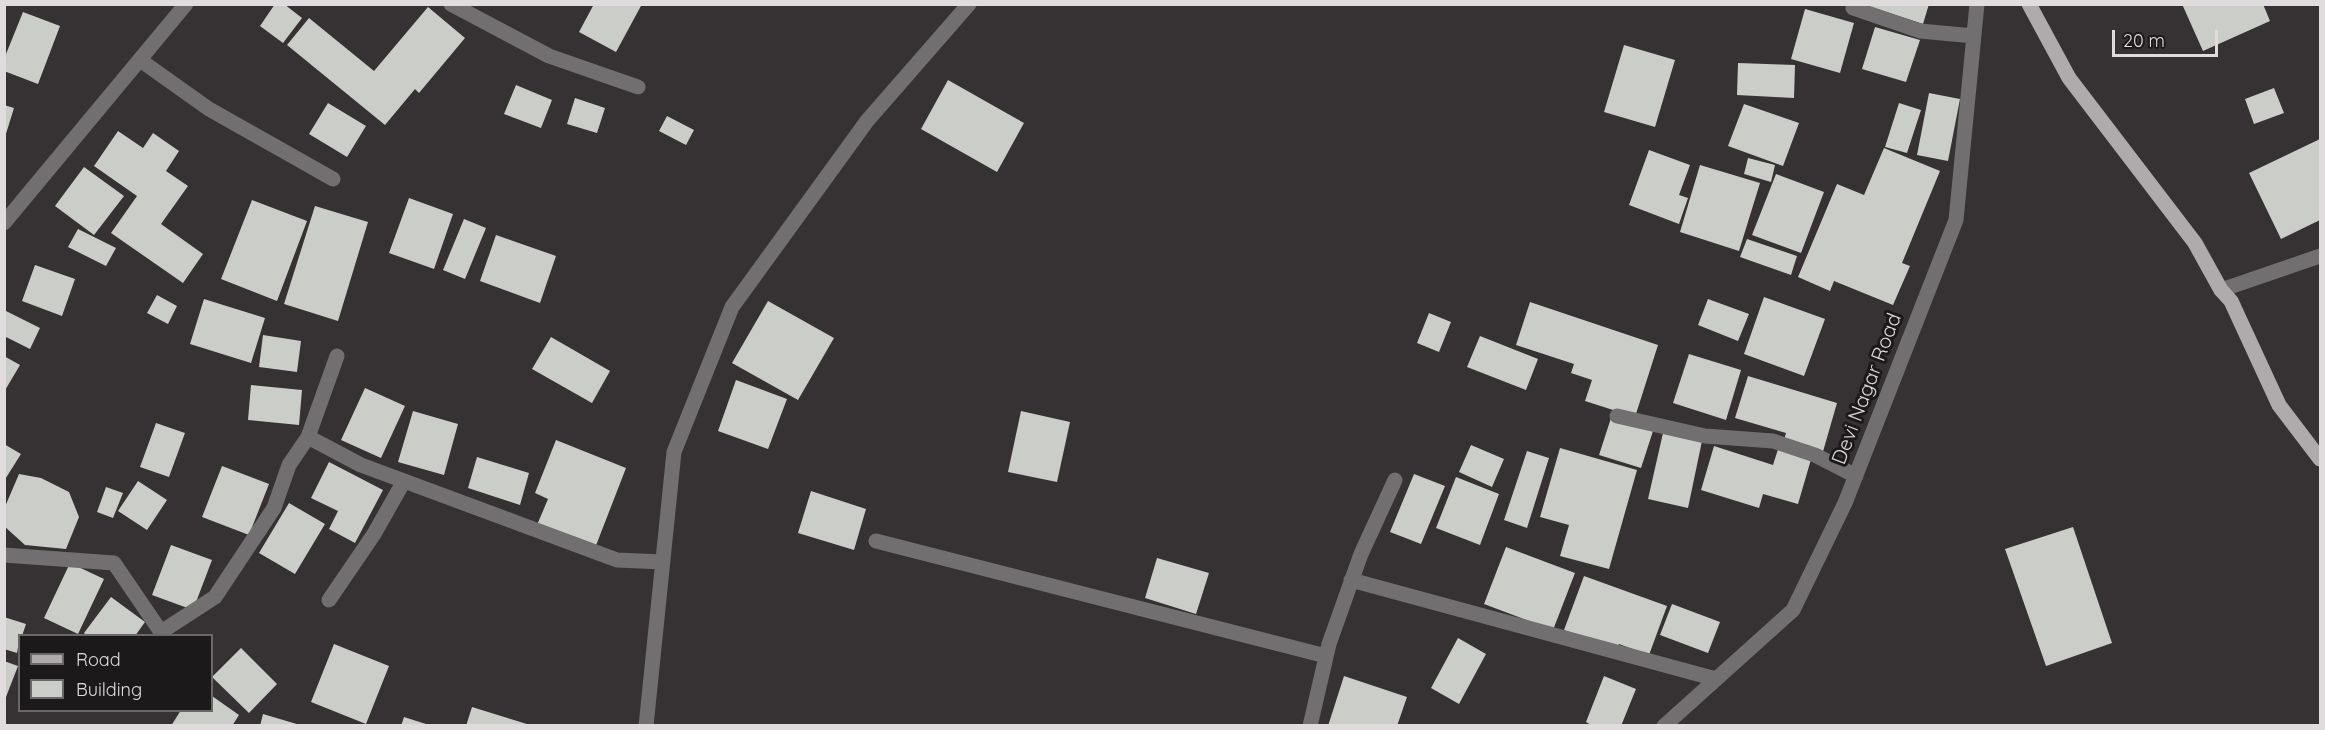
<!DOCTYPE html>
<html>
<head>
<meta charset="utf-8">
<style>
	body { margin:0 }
	#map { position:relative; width:2325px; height:730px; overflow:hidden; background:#363132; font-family:Quicksand,sans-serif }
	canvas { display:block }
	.frame { position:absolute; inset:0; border:6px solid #e0dcdd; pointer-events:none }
	.legend { position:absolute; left:18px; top:634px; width:195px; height:78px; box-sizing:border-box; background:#1c191a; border:2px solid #6a6768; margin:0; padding:8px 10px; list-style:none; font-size:18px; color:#e0dcdd }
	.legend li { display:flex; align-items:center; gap:12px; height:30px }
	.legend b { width:30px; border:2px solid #6a6768 }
	.scale { position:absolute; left:2112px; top:30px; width:106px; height:27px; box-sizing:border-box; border:3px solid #e0dcdd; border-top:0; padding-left:8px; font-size:18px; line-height:21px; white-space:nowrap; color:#e0dcdd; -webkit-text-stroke:4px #1c191a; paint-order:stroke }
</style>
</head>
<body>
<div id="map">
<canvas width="2325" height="730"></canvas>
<div class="frame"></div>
<ul class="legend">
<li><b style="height:8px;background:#afaaab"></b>Road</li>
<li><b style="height:16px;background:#cbcec8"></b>Building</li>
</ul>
<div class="scale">20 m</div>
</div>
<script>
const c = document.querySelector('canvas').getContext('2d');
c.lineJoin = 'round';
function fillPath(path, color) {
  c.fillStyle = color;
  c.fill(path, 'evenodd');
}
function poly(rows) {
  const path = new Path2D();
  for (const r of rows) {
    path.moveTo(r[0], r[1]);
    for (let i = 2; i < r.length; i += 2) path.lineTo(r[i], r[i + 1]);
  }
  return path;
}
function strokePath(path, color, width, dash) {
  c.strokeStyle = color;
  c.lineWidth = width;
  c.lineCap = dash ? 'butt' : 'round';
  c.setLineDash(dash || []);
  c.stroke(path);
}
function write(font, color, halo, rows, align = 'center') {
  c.font = font + ' Quicksand,sans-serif';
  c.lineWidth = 6;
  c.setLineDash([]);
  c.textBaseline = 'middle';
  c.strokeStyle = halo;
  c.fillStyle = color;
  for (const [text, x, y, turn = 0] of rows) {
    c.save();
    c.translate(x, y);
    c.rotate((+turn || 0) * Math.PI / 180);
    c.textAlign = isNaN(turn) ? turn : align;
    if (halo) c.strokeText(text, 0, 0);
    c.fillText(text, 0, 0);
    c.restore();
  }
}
fillPath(poly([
	[275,4,284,4,302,18,283,43,260,26],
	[594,4,642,4,616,52,579,32],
	[1862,4,1929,4,1923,24],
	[2182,4,2263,4,2270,21,2203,51],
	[428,7,465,38,419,93,415,89,385,125,287,45,309,18,374,71],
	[1805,9,1854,23,1840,73,1791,59],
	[23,12,60,26,38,84,4,71,4,59],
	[1875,27,1920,40,1906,82,1862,69],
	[1624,45,1675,60,1655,127,1604,112],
	[1738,63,1795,65,1794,98,1737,95],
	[948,80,1024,123,997,172,921,129],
	[516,85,552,100,541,128,504,114],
	[2274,88,2284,113,2254,124,2245,99],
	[1929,93,1960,99,1948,161,1917,155],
	[575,98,605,108,597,133,567,124],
	[328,103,366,126,347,157,309,134],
	[1899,103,1921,110,1907,153,1885,147],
	[1744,104,1799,123,1783,166,1728,146],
	[4,105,14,108,5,137,4,137],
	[667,116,694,130,686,145,659,131],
	[118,131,143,148,153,133,179,151,166,171,188,186,161,224,203,254,183,283,111,233,137,196,94,166],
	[2320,139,2320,220,2281,239,2249,173],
	[1884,148,1940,171,1902,263,1910,266,1893,305,1834,281,1830,291,1798,277,1837,184,1864,195],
	[1649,150,1690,165,1679,195,1688,198,1679,224,1629,205],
	[1748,158,1775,165,1771,182,1744,174],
	[1700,165,1760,183,1739,251,1680,232],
	[84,167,124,196,94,235,55,206],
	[1776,174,1824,192,1801,253,1752,235],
	[409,198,453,214,434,269,389,253],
	[252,200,307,221,277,301,221,279],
	[315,206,368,222,338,321,284,304],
	[464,219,486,228,465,279,443,270],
	[78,229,116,248,106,266,68,247],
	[496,235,556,256,540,303,480,281],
	[1747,239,1797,256,1791,275,1740,257],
	[35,265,75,279,62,316,22,301],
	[157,295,177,306,168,324,147,313],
	[1764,297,1825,319,1804,376,1744,354],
	[204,299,265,318,251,363,190,344],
	[1708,299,1749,314,1738,341,1698,325],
	[768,301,834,338,798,400,732,363],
	[1530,302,1658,345,1635,417,1585,401,1592,380,1571,373,1574,364,1516,345],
	[4,310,40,328,30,349,4,336],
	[1429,313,1451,322,1439,352,1417,343],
	[263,335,301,341,297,372,259,367],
	[1480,336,1538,359,1526,390,1467,367],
	[551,337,610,371,592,403,532,369],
	[1689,354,1741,370,1726,420,1673,403],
	[4,356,20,365,4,392],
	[1748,376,1837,403,1822,455,1783,443,1786,433,1735,418],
	[736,380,787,399,768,449,718,431],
	[251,385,302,390,299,425,248,420],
	[365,388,405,406,381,458,341,440],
	[413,411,458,424,444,475,398,462],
	[1021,411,1070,422,1057,482,1008,472],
	[1611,418,1653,431,1641,468,1599,455],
	[156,423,185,433,169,477,140,467],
	[1663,433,1702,441,1688,508,1648,499],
	[556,440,626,468,595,548,537,525,548,499,535,493],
	[4,444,21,454,4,481],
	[1471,445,1504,459,1492,487,1459,472],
	[1714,446,1773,465,1779,446,1812,456,1798,504,1763,494,1759,508,1701,490],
	[1560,448,1637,470,1609,569,1560,556,1569,525,1540,517],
	[1527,451,1549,458,1527,528,1504,520],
	[477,457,529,473,520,505,468,488],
	[329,462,383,490,355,543,329,529,338,511,311,498],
	[222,466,269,484,249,535,202,517],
	[19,474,41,478,69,492,79,517,66,549,25,545,4,526,4,509],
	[1414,474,1445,486,1421,544,1390,532],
	[1456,477,1499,494,1480,545,1436,528],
	[138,481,167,500,147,530,118,511],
	[106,487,123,493,113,518,97,512],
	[811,491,866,509,854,550,798,533],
	[289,503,325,524,295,574,259,553],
	[2073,527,2112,643,2046,666,2005,549],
	[171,545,212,560,193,610,152,595],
	[1506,547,1575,573,1553,630,1484,604],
	[1157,558,1209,573,1196,614,1145,598],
	[70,563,104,579,78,634,44,618],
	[1584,576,1667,606,1649,655,1619,644,1617,649,1564,630],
	[111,597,145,622,135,636,87,636,84,633],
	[1672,604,1720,622,1708,653,1660,635],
	[4,617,26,624,22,636,20,636,17,653,4,649],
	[1458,638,1486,654,1459,704,1431,688],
	[334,644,389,666,366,724,311,702],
	[241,648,277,684,249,713,212,677],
	[4,661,18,666,6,697,4,696],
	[1344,676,1407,697,1397,726,1328,726],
	[1604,676,1636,689,1621,726,1593,726,1586,722],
	[212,696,239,715,232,726,171,726,181,710,212,710],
	[472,707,530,725,530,726,466,726],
	[263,714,300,725,300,726,260,726],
	[404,717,429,725,429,726,401,726]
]), '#cbcec8');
strokePath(poly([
	[451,4,549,56,638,87],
	[1853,8,1920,31,1974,36],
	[140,60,209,109,333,179],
	[4,223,186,4],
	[2221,290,2320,256],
	[1617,416,1705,436,1773,441,1815,455,1856,476],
	[308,437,337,356],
	[876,541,1326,656],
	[4,555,114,563,161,632,215,597,274,508,289,465,308,437,361,465,617,560,663,562],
	[1351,580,1716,679],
	[329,600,374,534,404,481],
	[646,726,674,452,732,307,867,121,969,4],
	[1310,726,1329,644,1361,554,1395,480],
	[1664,726,1793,610,1845,503,1956,220,1977,4]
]), '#716f6f', 15);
strokePath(poly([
	[2029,4,2069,78,2195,243,2221,290,2231,301,2279,405,2320,459]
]), '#afaaab', 15);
write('20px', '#e0dcdd', '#1c191a', [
	["Devi Nagar Road",1867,389,-69]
]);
</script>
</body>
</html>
